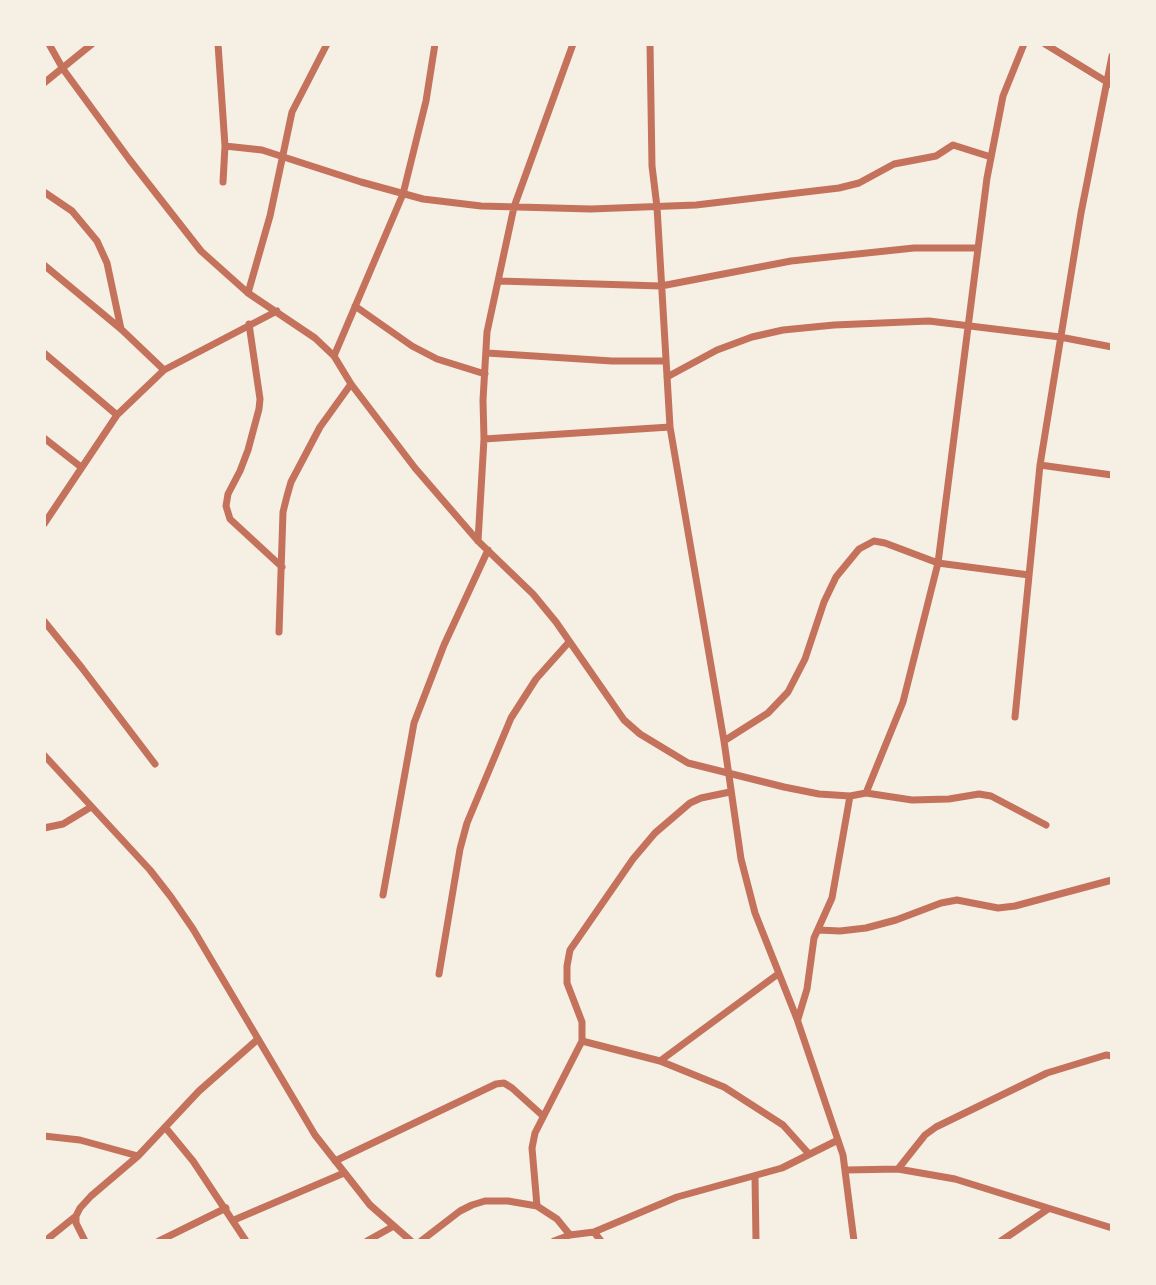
<!DOCTYPE html>
<html>
<head>
<meta charset="utf-8">
<style>
	body { margin:0 }
	#map { position:relative; width:1156px; height:1285px; overflow:hidden; background:#f6efe4; font-family:Manrope,sans-serif }
	canvas { display:block }
	.frame { position:absolute; inset:0; border:46px solid #f6efe4; pointer-events:none }
</style>
</head>
<body>
<div id="map">
<canvas width="1156" height="1285"></canvas>
<div class="frame"></div>
</div>
<script>
const c = document.querySelector('canvas').getContext('2d');
c.lineJoin = 'round';
function poly(rows) {
  const path = new Path2D();
  for (const r of rows) {
    path.moveTo(r[0], r[1]);
    for (let i = 2; i < r.length; i += 2) path.lineTo(r[i], r[i + 1]);
  }
  return path;
}
function strokePath(path, color, width, dash) {
  c.strokeStyle = color;
  c.lineWidth = width;
  c.lineCap = dash ? 'butt' : 'round';
  c.setLineDash(dash || []);
  c.stroke(path);
}
strokePath(poly([
	[49,44,63,69,129,159,201,251,248,293,315,338,334,356,351,384,415,468,478,541,533,594,556,622,624,720,640,734,688,763,784,787,819,794,850,796,866,793,912,800,949,799,979,794,991,796,1046,825],
	[218,44,225,146,223,182],
	[650,44,652,166,657,207,670,427,724,741,741,859,755,913,797,1019,843,1155,854,1241],
	[1045,44,1112,85],
	[44,83,92,44],
	[225,146,262,150,361,182,423,199,481,206,591,209,696,205,839,188,859,183,894,164,936,156,953,145,991,157],
	[44,192,72,211,97,241,107,263,121,329],
	[44,265,121,329,164,370],
	[499,281,661,286,791,261,914,248,978,248],
	[248,293,270,216,292,112,327,44],
	[355,306,412,346,437,359,485,374],
	[249,324,260,399,259,409,248,450,240,471,228,494,226,506,230,519,282,567],
	[44,353,117,415],
	[487,353,612,361,666,361],
	[334,356,403,194,426,101,435,44],
	[667,377,717,350,752,337,783,330,834,325,929,321,1060,337,1112,347],
	[44,438,81,467],
	[484,439,670,427],
	[1040,465,1112,475],
	[44,524,117,415,164,370,277,311],
	[478,541,484,439,483,400,487,332,514,207,573,44],
	[44,621,82,668,155,764],
	[279,632,283,512,287,496,291,482,320,427,351,384],
	[1015,717,1040,465,1081,213,1112,56],
	[724,741,768,713,788,692,805,659,824,602,836,577,859,549,874,541,885,543,938,563,1029,575],
	[44,755,150,870,171,897,193,929,315,1135,370,1205,411,1241],
	[866,793,903,702,938,563,987,178,1003,96,1024,44],
	[44,828,63,824,91,807],
	[383,895,414,723,444,645,488,550],
	[818,930,840,931,866,928,896,920,941,903,957,900,998,908,1015,906,1112,880],
	[439,974,460,849,467,823,511,718,536,679,569,642],
	[798,1019,807,989,814,938,832,898,850,796],
	[582,1041,660,1061,724,1087,783,1125,809,1154],
	[660,1061,778,974],
	[165,1127,193,1161,246,1241],
	[44,1136,80,1140,138,1156,199,1091,258,1039],
	[335,1161,496,1084,504,1083,512,1088,543,1116],
	[898,1169,925,1135,936,1127,1047,1073,1106,1055,1112,1056],
	[846,1170,898,1169,955,1179,1112,1228],
	[755,1176,756,1241],
	[537,1206,532,1148,535,1133,582,1041,582,1022,567,983,567,966,570,950,633,859,655,833,690,803,701,798,730,792],
	[76,1216,76,1223,85,1241],
	[234,1220,344,1173],
	[594,1232,601,1241],
	[45,1241,76,1216,80,1208,91,1196,138,1156],
	[159,1241,226,1208],
	[367,1241,392,1227],
	[421,1241,460,1211,472,1205,485,1201,508,1201,537,1206,557,1219,570,1235],
	[554,1241,570,1235,594,1232,677,1197,782,1168,838,1140],
	[1001,1241,1048,1209]
]), '#c5725c', 7);
</script>
</body>
</html>
